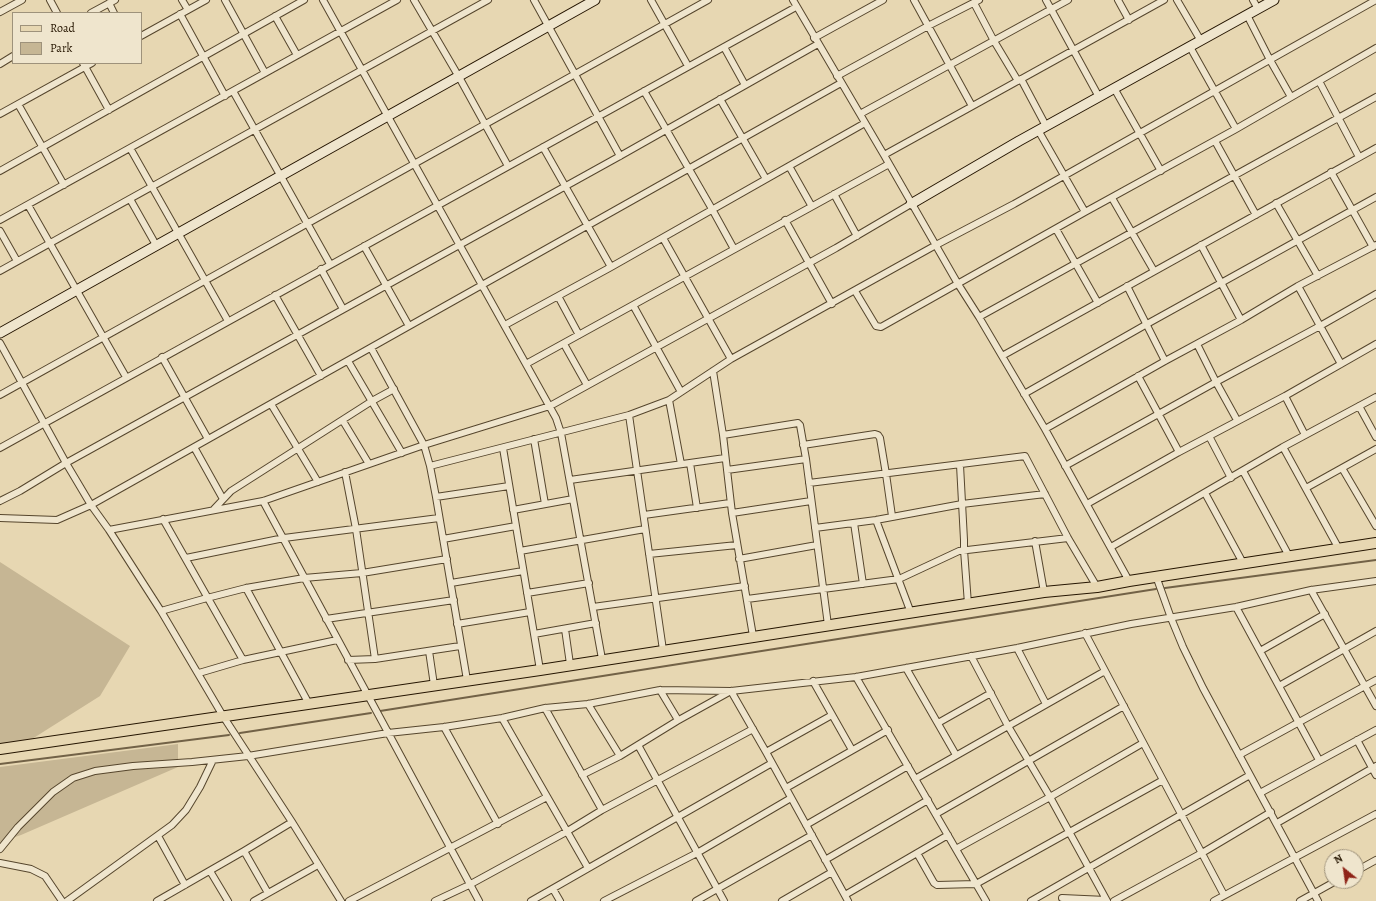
<!DOCTYPE html>
<html>
<head>
<meta charset="utf-8">
<style>
	body { margin:0 }
	#map { position:relative; width:1376px; height:901px; overflow:hidden; background:#e7d7b2; font-family:Alegreya,serif }
	canvas { display:block }
	.legend { position:absolute; left:12px; top:12px; width:130px; height:52px; box-sizing:border-box; background:#efe5cd; border:1px solid #9e927b; margin:0; padding:5px 7px; list-style:none; font-size:12px; color:#251501 }
	.legend li { display:flex; align-items:center; gap:8px; height:20px }
	.legend b { width:20px; border:1px solid #9e927b }
	.north { position:absolute; left:1324px; top:849px; width:40px; height:40px; box-sizing:border-box; background:#efe5cd; border:1px solid #9e927b; border-radius:50%; rotate:330deg; font-size:11px; font-weight:700; line-height:16px; text-align:center; color:#251501 }
	.north::after { content:''; display:block; margin:auto; width:14px; height:18px; background:#8f2418; clip-path:polygon(50% 0,100% 100%,50% 72%,0 100%) }
</style>
</head>
<body>
<div id="map">
<canvas width="1376" height="901"></canvas>
<ul class="legend">
<li><b style="height:5px;background:#e7d7b2"></b>Road</li>
<li><b style="height:11px;background:#c6b694"></b>Park</li>
</ul>
<div class="north">N</div>
</div>
<script>
const c = document.querySelector('canvas').getContext('2d');
c.lineJoin = 'round';
function fillPath(path, color) {
  c.fillStyle = color;
  c.fill(path, 'evenodd');
}
function poly(rows) {
  const path = new Path2D();
  for (const r of rows) {
    path.moveTo(r[0], r[1]);
    for (let i = 2; i < r.length; i += 2) path.lineTo(r[i], r[i + 1]);
  }
  return path;
}
function strokePath(path, color, width, dash) {
  c.strokeStyle = color;
  c.lineWidth = width;
  c.lineCap = dash ? 'butt' : 'round';
  c.setLineDash(dash || []);
  c.stroke(path);
}
fillPath(poly([
	[0,562,130,646,100,696,32,739,0,744],
	[178,744,178,767,21,835,0,842,0,767]
]), '#c6b694');
strokePath(poly([
	[1165,588,1376,560],
	[380,711,1156,589],
	[240,733,371,713],
	[0,764,229,735]
]), '#726247', 2);
const street = poly([
	[50,0,57,13],
	[182,0,188,10],
	[225,0,265,73],
	[323,0,556,418,561,433,602,659],
	[414,0,459,77,508,166],
	[534,0,620,156],
	[651,0,688,66],
	[793,0,884,155,958,284,979,317,1045,429,1129,581],
	[914,0,972,106],
	[1046,0,1099,97],
	[1118,0,1129,20],
	[1177,0,1201,41],
	[1253,0,1258,9],
	[109,3,114,13],
	[974,3,994,41,1018,81],
	[0,12,22,0],
	[91,13,115,0],
	[180,14,225,96],
	[1247,15,1270,60,1291,97],
	[275,16,297,55],
	[141,36,206,0],
	[814,38,883,0],
	[724,47,745,85],
	[1190,47,1236,129],
	[83,63,109,110],
	[0,64,13,56],
	[837,76,928,26,979,0],
	[1021,79,1046,126],
	[1319,81,1359,157],
	[1114,88,1161,171],
	[233,91,330,264],
	[644,91,712,209,734,249],
	[720,99,766,179],
	[18,104,64,185],
	[0,114,92,63],
	[860,114,1068,0],
	[1038,130,1085,212],
	[1215,141,1256,215],
	[543,147,611,267],
	[130,148,228,321],
	[884,155,1164,0],
	[789,166,811,205],
	[0,171,304,0],
	[1331,172,1373,247],
	[834,194,857,236],
	[1112,198,1154,271],
	[130,199,156,245],
	[1276,203,1318,276],
	[28,205,126,377],
	[0,220,397,0],
	[785,220,832,304],
	[1056,229,1098,303],
	[0,231,17,261],
	[663,238,731,359],
	[1201,245,1241,320],
	[364,246,409,326],
	[321,269,343,309],
	[0,271,488,0],
	[1127,286,1165,361],
	[1298,286,1341,364],
	[855,291,876,326,881,327,1085,212,1236,129,1376,48],
	[275,295,321,376],
	[558,296,579,335],
	[633,305,681,392],
	[979,317,1376,97],
	[505,325,611,267,865,123],
	[0,343,66,463,91,505,109,530,263,501,424,445,430,466,436,497,467,680],
	[564,344,587,385],
	[1197,344,1216,382,1237,420],
	[371,348,424,445,550,406,836,248,911,204],
	[1002,356,1376,148],
	[162,357,208,439],
	[348,361,402,453],
	[526,364,889,164],
	[713,371,723,435,732,513,753,636],
	[1138,376,1179,452],
	[1024,394,1147,324,1376,197],
	[0,395,708,0],
	[1285,396,1305,435],
	[669,400,681,464],
	[271,404,318,482],
	[1359,406,1376,437],
	[629,415,663,650],
	[343,421,369,464],
	[1045,429,1165,361,1241,320,1298,286,1376,245],
	[723,435,798,423,800,425,806,459,828,625],
	[1209,436,1231,478],
	[534,439,545,504],
	[803,445,875,434,878,435,880,438,886,474,892,516],
	[194,447,223,499],
	[1283,447,1339,549],
	[0,448,796,7],
	[503,448,540,670],
	[690,463,697,508],
	[960,465,964,540,964,550,968,604],
	[430,466,629,415,669,400,731,359,936,245,1014,204,1376,0],
	[1065,466,1216,382,1320,326,1376,294],
	[1342,468,1376,526],
	[727,470,806,459],
	[1243,471,1289,556],
	[345,472,356,529,375,659],
	[570,480,725,458],
	[809,483,1025,456,1068,538,1097,587],
	[1306,488,1376,449],
	[1205,493,1243,563],
	[436,497,509,486],
	[0,501,20,491,66,463,620,156,818,44],
	[263,501,479,901],
	[1087,504,1179,452,1285,396,1376,344],
	[214,509,231,491,372,401,394,389],
	[513,510,573,499],
	[732,513,811,501],
	[644,515,730,503],
	[0,518,57,520,91,505,841,83],
	[163,519,243,660],
	[876,520,911,613],
	[854,523,863,584],
	[815,528,876,520,962,504,1045,494],
	[109,530,161,611,223,716,292,822,341,901],
	[443,539,516,526],
	[1035,541,1044,592],
	[1111,547,1283,447,1376,397],
	[520,551,645,529],
	[649,554,737,545],
	[186,558,284,538,439,518],
	[739,559,817,545],
	[1156,576,1171,618,1183,647,1203,688,1318,901],
	[451,583,523,571],
	[246,588,309,704],
	[1311,590,1376,706],
	[527,593,589,583],
	[747,599,899,579,959,551,1068,538],
	[593,607,745,586],
	[1236,607,1319,760],
	[161,611,207,598,246,588,304,578,362,573,447,559],
	[326,619,454,600],
	[457,624,530,612],
	[565,629,570,664],
	[1085,633,1224,895],
	[534,634,596,623],
	[1017,648,1046,704],
	[429,651,434,685],
	[1260,651,1325,614],
	[971,656,1008,726,1050,797,1107,901],
	[348,660,375,659,460,646],
	[906,668,956,755],
	[199,673,243,660,337,640],
	[856,677,986,901],
	[813,681,852,750],
	[1279,686,1376,631],
	[660,690,678,720],
	[545,708,602,810],
	[502,718,588,868],
	[938,723,991,693],
	[444,727,498,824],
	[1357,740,1376,775],
	[638,745,724,901],
	[766,752,832,715],
	[1239,755,1376,680],
	[620,756,677,721,731,691,766,752,848,901],
	[582,775,620,756,588,704],
	[915,779,1105,671],
	[786,788,888,730],
	[1260,793,1376,730],
	[936,814,1124,706],
	[1277,823,1376,766],
	[806,825,908,766],
	[158,836,185,885],
	[0,849,18,827,53,792,73,778,95,771,133,766,192,762,248,756,388,733,444,727,502,718,545,708,588,704,660,690,731,691,856,677,1017,648,1131,624,1236,607,1311,590,1376,581],
	[956,849,1050,797,1143,743],
	[244,851,268,893],
	[917,853,934,883,937,885,976,884,1163,780],
	[825,860,928,800],
	[0,863,31,869,45,876,62,901],
	[210,871,228,901],
	[1356,871,1376,860],
	[553,889,560,901],
	[845,895,948,835],
	[1062,898,1106,900],
	[67,901,172,825,186,810,200,787,213,760],
	[157,901,244,851,292,822],
	[254,901,318,865],
	[349,901,547,797],
	[435,901,469,885,566,832,602,810,753,729],
	[531,901,772,763],
	[604,901,697,853,791,798],
	[696,901,812,835],
	[782,901,832,872],
	[1031,901,1250,775],
	[1114,901,1202,853,1271,812],
	[1214,901,1376,814],
	[1300,901,1336,881]
]);
const secondary = poly([
	[911,204,1019,141,1274,0],
	[0,333,595,0]
]);
const primary = poly([
	[0,749,540,670,1044,592,1097,587,1129,581,1376,543]
]);
strokePath(street, '#56462d', 8);
strokePath(secondary, '#251501', 11);
strokePath(primary, '#251501', 12);
strokePath(street, '#efe5cd', 6);
strokePath(secondary, '#efe5cd', 9);
strokePath(primary, '#e7d7b2', 10);
</script>
</body>
</html>
